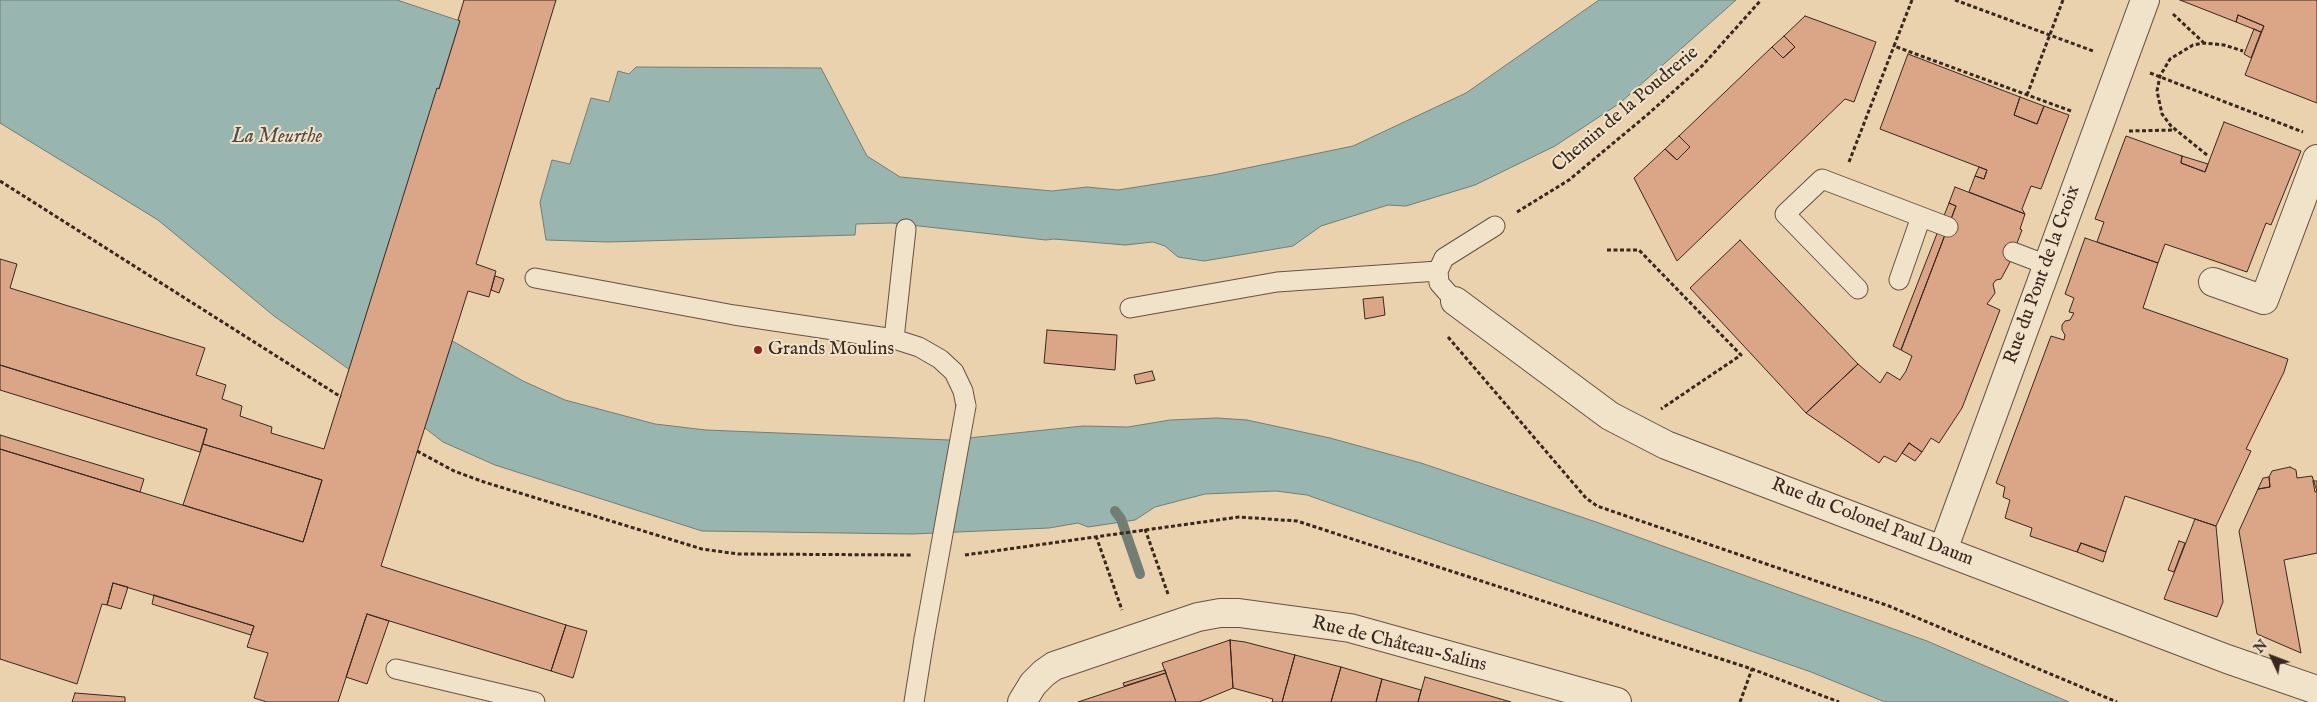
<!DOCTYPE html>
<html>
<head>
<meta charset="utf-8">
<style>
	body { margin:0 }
	#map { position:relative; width:2317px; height:702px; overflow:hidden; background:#e9d2ad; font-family:"IM FELL English",serif }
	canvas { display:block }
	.north { position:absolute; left:2247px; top:632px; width:50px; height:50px; -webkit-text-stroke:4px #f1e2ca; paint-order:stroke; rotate:313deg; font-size:14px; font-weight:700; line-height:20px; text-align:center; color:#3a271e }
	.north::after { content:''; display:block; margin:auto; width:18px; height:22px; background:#3a271e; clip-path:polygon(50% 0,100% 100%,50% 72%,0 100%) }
</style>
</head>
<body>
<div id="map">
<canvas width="2317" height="702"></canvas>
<div class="north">N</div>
</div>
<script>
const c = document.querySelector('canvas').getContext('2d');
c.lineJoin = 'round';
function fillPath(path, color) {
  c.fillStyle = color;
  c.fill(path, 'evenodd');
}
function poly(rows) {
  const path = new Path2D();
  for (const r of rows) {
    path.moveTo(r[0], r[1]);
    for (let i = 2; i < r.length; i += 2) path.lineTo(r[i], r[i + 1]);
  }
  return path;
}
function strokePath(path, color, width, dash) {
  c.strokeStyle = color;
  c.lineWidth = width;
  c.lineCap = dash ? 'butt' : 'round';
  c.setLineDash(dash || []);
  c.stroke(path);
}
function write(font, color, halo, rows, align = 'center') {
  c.font = font + ' "IM FELL English",serif';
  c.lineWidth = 4;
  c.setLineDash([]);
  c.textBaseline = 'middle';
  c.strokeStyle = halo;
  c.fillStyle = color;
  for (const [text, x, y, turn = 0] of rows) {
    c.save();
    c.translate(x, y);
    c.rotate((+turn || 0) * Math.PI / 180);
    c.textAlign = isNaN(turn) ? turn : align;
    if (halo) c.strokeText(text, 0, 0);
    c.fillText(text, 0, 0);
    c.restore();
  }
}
const water = poly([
	[0,0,397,0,460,21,373,296,523,381,565,400,655,424,706,430,949,440,1083,426,1128,427,1170,420,1217,418,1247,420,1330,438,1421,463,1596,522,1927,641,2069,702,1885,702,1811,672,1307,495,1276,491,1205,494,1155,507,1135,520,1088,527,1078,523,1049,528,912,534,702,531,495,465,443,442,350,370,274,316,158,220,0,123,0,0],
	[1599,0,1736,0,1620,103,1555,146,1475,185,1406,206,1388,205,1321,226,1293,246,1204,261,1178,257,1165,246,1153,242,1125,245,1054,239,1046,240,892,223,856,224,855,235,608,242,546,240,540,202,552,160,570,164,591,98,609,102,618,71,629,74,636,67,821,68,867,156,900,177,1052,191,1087,187,1118,190,1213,175,1353,146,1466,93,1599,0]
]);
fillPath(water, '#98b6af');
strokePath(water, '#727d75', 1);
strokePath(poly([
	[1115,511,1121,519,1140,574]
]), '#727d75', 10);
const building = poly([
	[464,0,556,0,476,264,496,271,489,297,468,291,381,566,566,625,551,671,367,614,338,702,267,702,254,698,268,653,247,647,254,626,113,583,107,605,102,604,77,684,0,659,0,449,303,542,322,480,203,444,207,429,0,365,0,259,17,264,10,288,205,348,196,375,226,385,222,399,242,406,240,416,272,427,271,433,324,449,437,88,439,89,460,21,458,20,464,0],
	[2180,0,2317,0,2317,103,2245,75,2264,26,2238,15,2236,22,2180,0],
	[2238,15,2264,26,2261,32,2236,22,2238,15],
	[1805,16,1876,42,1854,102,1845,99,1677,261,1634,178,1665,149,1677,160,1690,147,1679,136,1772,47,1783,58,1795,47,1784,36,1805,16],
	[2254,29,2261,32,2251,58,2244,54,2254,29],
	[1784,36,1795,47,1783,58,1772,47,1784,36],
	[1908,54,2020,97,2014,115,2037,124,2044,106,2069,115,2041,189,2031,186,2022,209,2025,214,1969,192,1975,176,1984,179,1987,170,1880,129,1908,54],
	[2020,97,2044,106,2037,124,2014,115,2020,97],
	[2224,122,2301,151,2271,225,2266,223,2247,272,2165,244,2158,263,2097,242,2104,222,2095,219,2126,136,2182,156,2181,163,2205,172,2224,122],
	[1679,136,1690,147,1677,160,1665,149,1679,136],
	[2182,156,2208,164,2205,172,2181,163,2182,156],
	[1979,167,1987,170,1984,179,1975,176,1979,167],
	[1955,187,2025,214,2020,229,2022,230,2009,264,2001,279,1996,280,1993,284,1995,293,1987,304,2000,310,1962,408,1939,443,1931,438,1922,452,1909,443,1896,462,1884,456,1879,463,1806,413,1858,364,1880,383,1887,372,1900,380,1906,371,1912,356,1901,350,1956,206,1949,203,1955,187],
	[1949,203,1956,206,1901,350,1893,346,1949,203],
	[2085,238,2158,263,2143,308,2288,359,2284,372,2246,449,2251,451,2216,526,2125,496,2106,552,2081,543,2077,552,2030,536,2032,528,2005,518,2010,500,2003,497,2005,487,1996,483,2051,336,2064,340,2065,335,2062,330,2062,325,2065,321,2070,320,2074,313,2069,312,2074,298,2065,294,2085,238],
	[1740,240,1858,364,1806,413,1690,288,1740,240],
	[495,276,504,279,499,293,491,290,495,276],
	[1383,297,1385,315,1365,319,1363,299,1383,297],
	[1047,330,1117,335,1115,370,1044,363,1047,330],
	[0,365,207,429,200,452,0,390,0,365],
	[1152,371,1155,380,1136,384,1134,375,1152,371],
	[0,435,144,479,140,492,0,449,0,435],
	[1909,443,1922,452,1915,461,1902,453,1909,443],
	[203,444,322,480,303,542,183,505,203,444],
	[2290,467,2296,470,2297,478,2312,476,2317,491,2317,553,2284,560,2301,653,2257,634,2239,531,2258,489,2270,487,2269,477,2272,471,2290,467],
	[2269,477,2270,487,2258,489,2263,478,2269,477],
	[2313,481,2317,481,2317,491,2315,492,2313,481],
	[2195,519,2216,526,2223,602,2217,617,2164,599,2195,519],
	[2179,541,2185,543,2174,572,2168,570,2179,541],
	[2081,543,2106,552,2103,562,2077,552,2081,543],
	[113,583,128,587,121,609,107,605,113,583],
	[154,595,254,626,251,635,152,604,154,595],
	[367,614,389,621,367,684,346,677,367,614],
	[566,625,587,631,573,678,551,671,566,625],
	[1230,640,1245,642,1295,655,1282,702,1272,702,1273,699,1233,688,1230,640],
	[1230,640,1233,688,1199,702,1176,702,1162,663,1230,640],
	[1295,655,1341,667,1331,702,1282,702,1295,655],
	[1341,667,1382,679,1376,702,1331,702,1341,667],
	[1165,670,1166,673,1124,686,1123,683,1165,670],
	[1166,673,1176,702,1078,702,1166,673],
	[1425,677,1511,702,1418,702,1425,677],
	[1382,679,1421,690,1418,702,1376,702,1382,679],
	[75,693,125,697,125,702,72,702,75,693]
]);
fillPath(building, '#dba587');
strokePath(building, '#3a271e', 1);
const service = poly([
	[2013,252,2047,265],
	[535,278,734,315,894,339,919,347,940,359,954,372,963,391,966,406],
	[1899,280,1921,217],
	[1858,289,1785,214,1822,179,1948,227],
	[1455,301,1439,283,1438,271,1444,258,1495,226],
	[1130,308,1277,282,1438,271],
	[894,339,906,229],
	[396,669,535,702],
	[914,702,924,639]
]);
const minor = poly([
	[2213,282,2264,300,2317,159],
	[1455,301,1610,416,1666,445,2227,659,2317,690],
	[1943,550,2145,0],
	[1022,702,1033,684,1044,673,1054,666,1198,617,1220,613,1239,613,1350,628,1617,702]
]);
strokePath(service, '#665242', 21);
strokePath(minor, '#665242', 30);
strokePath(poly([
	[1912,0,1894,46,2071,111],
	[1955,0,2093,51],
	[2173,14,2204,43],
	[2150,73,2303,132],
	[2027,95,2063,0],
	[2129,131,2175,130],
	[2207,155,2171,126,2162,114,2157,91,2160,76,2170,59,2193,45,2204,43,2224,45,2243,51],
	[1849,162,1894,46],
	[0,181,341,397],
	[1517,212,1569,180,1647,115,1702,66,1761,0],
	[1607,250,1639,250,1741,355,1661,409],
	[1448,337,1586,498,1597,506,1889,606,2117,702],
	[417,451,454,471,484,482,702,549,738,554,913,555],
	[1145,529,1168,594],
	[1096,536,1122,610],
	[965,555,1239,517,1297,521,1752,669,1839,702],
	[1740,702,1752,669]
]), '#3a271e', 3, [4, 2.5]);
strokePath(service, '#f1e2ca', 19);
strokePath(minor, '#f1e2ca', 28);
const serviceBridge = poly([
	[924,639,966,406]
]);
strokePath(serviceBridge, '#665242', 21, []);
strokePath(serviceBridge, '#f1e2ca', 19);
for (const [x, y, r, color] of [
	[758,350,5,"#8f2418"]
]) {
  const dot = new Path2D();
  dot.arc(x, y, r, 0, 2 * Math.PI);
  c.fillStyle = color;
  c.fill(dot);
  strokePath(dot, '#f1e2ca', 2);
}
write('19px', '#3a271e', '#f1e2ca', [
	["Chemin de la Poudrerie",1626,110,-40],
	["Rue du Pont de la Croix",2043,275,-70],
	["Rue du Colonel Paul Daum",1872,523,21],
	["Rue de Château-Salins",1399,645,14]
]);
write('19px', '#3a271e', '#f1e2ca', [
	["Grands Moulins",768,350]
], 'left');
write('italic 20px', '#524b42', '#f1e2ca', [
	["La Meurthe",277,138]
]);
</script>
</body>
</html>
